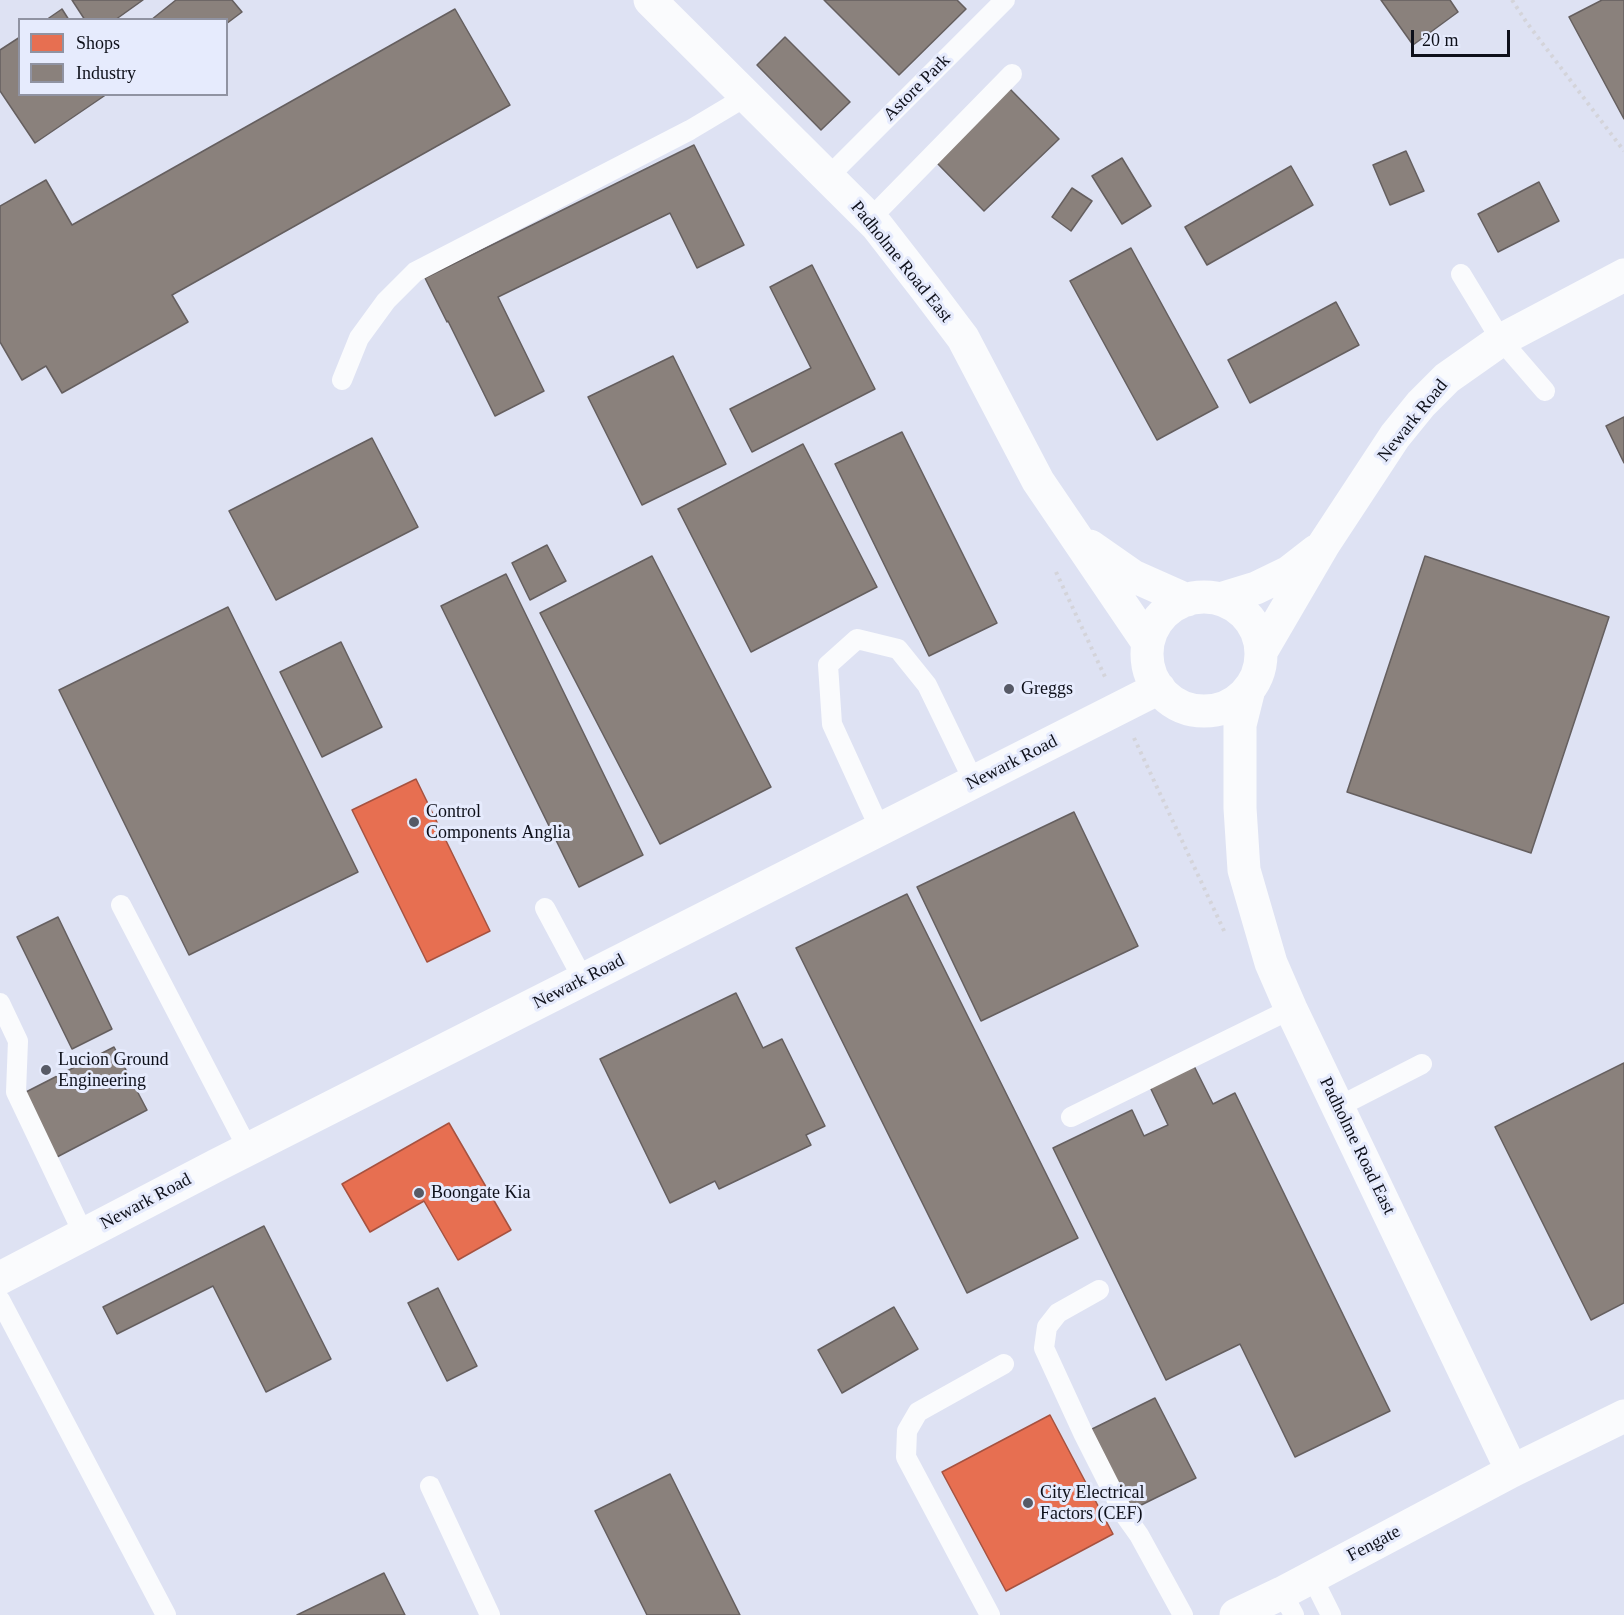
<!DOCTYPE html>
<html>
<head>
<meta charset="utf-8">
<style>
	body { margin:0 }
	#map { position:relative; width:1624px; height:1615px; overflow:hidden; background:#dee2f3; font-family:Georgia,serif }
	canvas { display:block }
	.legend { position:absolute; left:18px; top:18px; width:210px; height:78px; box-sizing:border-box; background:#e6ebfd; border:2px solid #9093a2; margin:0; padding:8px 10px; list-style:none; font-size:18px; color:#0e101a }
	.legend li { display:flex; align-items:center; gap:12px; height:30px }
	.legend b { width:30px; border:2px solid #9093a2 }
	.scale { position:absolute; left:1411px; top:30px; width:99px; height:27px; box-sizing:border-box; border:3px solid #0e101a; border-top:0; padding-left:8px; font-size:18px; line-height:21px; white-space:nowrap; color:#0e101a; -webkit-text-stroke:4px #e6ebfd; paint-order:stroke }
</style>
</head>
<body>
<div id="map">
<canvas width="1624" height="1615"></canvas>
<ul class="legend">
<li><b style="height:16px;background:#e76f51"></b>Shops</li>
<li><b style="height:16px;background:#8a817c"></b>Industry</li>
</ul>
<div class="scale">20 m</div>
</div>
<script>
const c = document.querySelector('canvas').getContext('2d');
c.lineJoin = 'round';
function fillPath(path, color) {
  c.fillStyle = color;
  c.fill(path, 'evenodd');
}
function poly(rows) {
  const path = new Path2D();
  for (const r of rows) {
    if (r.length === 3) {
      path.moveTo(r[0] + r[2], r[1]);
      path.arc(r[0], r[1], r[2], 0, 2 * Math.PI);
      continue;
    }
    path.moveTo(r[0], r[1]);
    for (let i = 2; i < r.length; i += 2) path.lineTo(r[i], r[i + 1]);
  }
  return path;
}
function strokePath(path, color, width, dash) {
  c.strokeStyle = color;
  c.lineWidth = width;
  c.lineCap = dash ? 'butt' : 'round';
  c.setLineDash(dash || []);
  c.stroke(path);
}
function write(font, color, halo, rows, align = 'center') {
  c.font = font + ' Georgia,serif';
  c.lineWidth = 6;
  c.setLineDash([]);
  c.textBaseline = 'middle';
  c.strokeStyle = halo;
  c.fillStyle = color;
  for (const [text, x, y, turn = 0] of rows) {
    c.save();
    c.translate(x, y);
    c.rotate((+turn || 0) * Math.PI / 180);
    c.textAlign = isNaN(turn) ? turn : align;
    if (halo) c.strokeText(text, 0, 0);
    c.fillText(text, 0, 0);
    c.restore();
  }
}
const shops = poly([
	[416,779,490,931,427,962,352,810,416,779],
	[449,1123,511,1230,458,1260,424,1201,370,1232,342,1184,449,1123],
	[1050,1415,1113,1534,1006,1591,942,1472,1050,1415]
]);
fillPath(shops, '#e76f51');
strokePath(shops, '#a65240', 1.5);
const industry = poly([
	[72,0,143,0,115,20,85,20,72,0],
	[176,0,232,0,242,12,226,24,226,20,151,20,176,0],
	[824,0,957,0,966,9,899,75,824,0],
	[1381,0,1450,0,1458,12,1413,45,1381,0],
	[1602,0,1624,0,1624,119,1569,17,1602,0],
	[62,9,69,20,46,20,62,9],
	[455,9,510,105,172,295,188,322,62,393,46,366,22,380,0,342,0,206,46,180,72,225,455,9],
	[20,37,20,94,107,94,35,143,0,91,0,50,20,37],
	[785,37,850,102,821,130,757,65,785,37],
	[1010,89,1059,139,984,211,936,162,1010,89],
	[694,145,744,245,697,268,670,213,498,297,544,391,495,416,448,321,447,322,425,278,694,145],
	[1406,151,1424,191,1390,205,1373,165,1406,151],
	[1122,158,1151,206,1122,224,1092,176,1122,158],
	[1291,166,1313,205,1207,265,1185,227,1291,166],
	[1539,182,1559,221,1498,252,1478,214,1539,182],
	[1072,188,1092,201,1071,231,1052,217,1072,188],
	[1131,248,1218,407,1157,440,1070,281,1131,248],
	[812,265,875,389,752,452,730,409,811,368,770,287,812,265],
	[1336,302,1359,345,1250,403,1228,360,1336,302],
	[673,356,726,464,642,505,588,397,673,356],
	[1624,417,1624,463,1606,426,1624,417],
	[902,432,997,623,929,656,835,464,902,432],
	[372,438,418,527,276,600,229,511,372,438],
	[803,444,877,587,751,652,678,509,803,444],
	[547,545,566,581,530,600,512,563,547,545],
	[652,556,771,787,660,844,540,613,652,556],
	[1425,556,1609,617,1531,853,1347,792,1425,556],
	[506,574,643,855,579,887,441,606,506,574],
	[228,607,358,872,189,955,59,690,228,607],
	[341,642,382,727,322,757,280,672,341,642],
	[1074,812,1138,946,981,1021,917,887,1074,812],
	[907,894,1078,1238,967,1293,796,948,907,894],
	[58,917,112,1029,72,1049,17,937,58,917],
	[736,993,763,1048,782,1039,825,1126,806,1135,811,1145,719,1189,715,1181,670,1203,600,1059,736,993],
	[114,1047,147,1110,57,1157,24,1093,114,1047],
	[1624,1063,1624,1303,1591,1320,1495,1127,1624,1063],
	[1194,1066,1213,1104,1235,1093,1390,1411,1295,1457,1240,1344,1166,1380,1053,1148,1132,1110,1144,1136,1168,1125,1150,1087,1194,1066],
	[264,1226,331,1359,266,1392,213,1286,117,1334,103,1307,264,1226],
	[438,1288,477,1366,447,1381,408,1303,438,1288],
	[894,1307,918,1349,842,1393,818,1350,894,1307],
	[1155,1398,1196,1478,1129,1511,1088,1431,1155,1398],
	[670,1474,740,1615,647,1615,595,1511,670,1474],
	[384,1573,405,1615,297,1615,384,1573]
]);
fillPath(industry, '#8a817c');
strokePath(industry, '#655f5f', 1.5);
strokePath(poly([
	[1512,0,1527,23,1624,151],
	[1056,572,1106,679],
	[1134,738,1226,935]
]), '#d4d4da', 4, [3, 4.5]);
strokePath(poly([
	[828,177,1005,0],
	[870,219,1012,74],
	[1461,274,1501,340,1545,391],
	[342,380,359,338,386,301,415,272,690,130,747,96],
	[880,829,832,724,828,665,857,639,898,649,927,685,974,782],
	[121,905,248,1149],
	[545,908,583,979],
	[0,1003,18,1041,16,1092,84,1235],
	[1338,1107,1422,1064],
	[1071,1117,1291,1009],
	[1099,1290,1058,1313,1047,1327,1044,1348,1084,1435,1124,1514,1139,1535,1183,1615],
	[0,1300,166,1615],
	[430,1486,490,1615],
	[1312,1577,1331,1615],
	[1282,1593,1294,1615],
	[990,1615,906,1457,907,1431,918,1412,1004,1364]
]), '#fafbfd', 20);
strokePath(poly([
	[650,0,877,226,926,289,963,338,1038,481,1148,643],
	[1090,546,1133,576,1187,600],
	[1204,654,57],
	[1220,599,1256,588,1289,572,1316,551],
	[1261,652,1324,544,1395,436,1421,404,1447,378,1501,340,1624,275],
	[1249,689,1240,725,1240,808,1244,870,1271,963,1291,1009,1512,1471],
	[0,1278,217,1165,1159,688],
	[1236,1615,1282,1593,1512,1471,1624,1416]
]), '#fafbfd', 33);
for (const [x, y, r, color] of [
	[1009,689,6,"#575a66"],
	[414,822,6,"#575a66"],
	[46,1070,6,"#575a66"],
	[419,1193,6,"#575a66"],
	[1028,1503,6,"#575a66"]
]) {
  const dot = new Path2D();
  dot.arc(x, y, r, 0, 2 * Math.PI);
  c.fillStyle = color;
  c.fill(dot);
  strokePath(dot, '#e6ebfd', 2);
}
write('18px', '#0e101a', '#e6ebfd', [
	["Astore Park",917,88,-45],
	["Padholme Road East",901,262,51],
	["Newark Road",1413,421,-51],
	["Newark Road",1012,763,-27],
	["Newark Road",579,982,-27],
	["Padholme Road East",1357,1146,64],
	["Newark Road",146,1202,-28],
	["Fengate",1374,1544,-28]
]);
write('18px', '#0e101a', '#e6ebfd', [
	["Greggs",1021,689],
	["Control",426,812],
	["Components Anglia",426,833],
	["Lucion Ground",58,1060],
	["Engineering",58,1081],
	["Boongate Kia",431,1193],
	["City Electrical",1040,1493],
	["Factors (CEF)",1040,1514]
], 'left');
</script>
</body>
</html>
